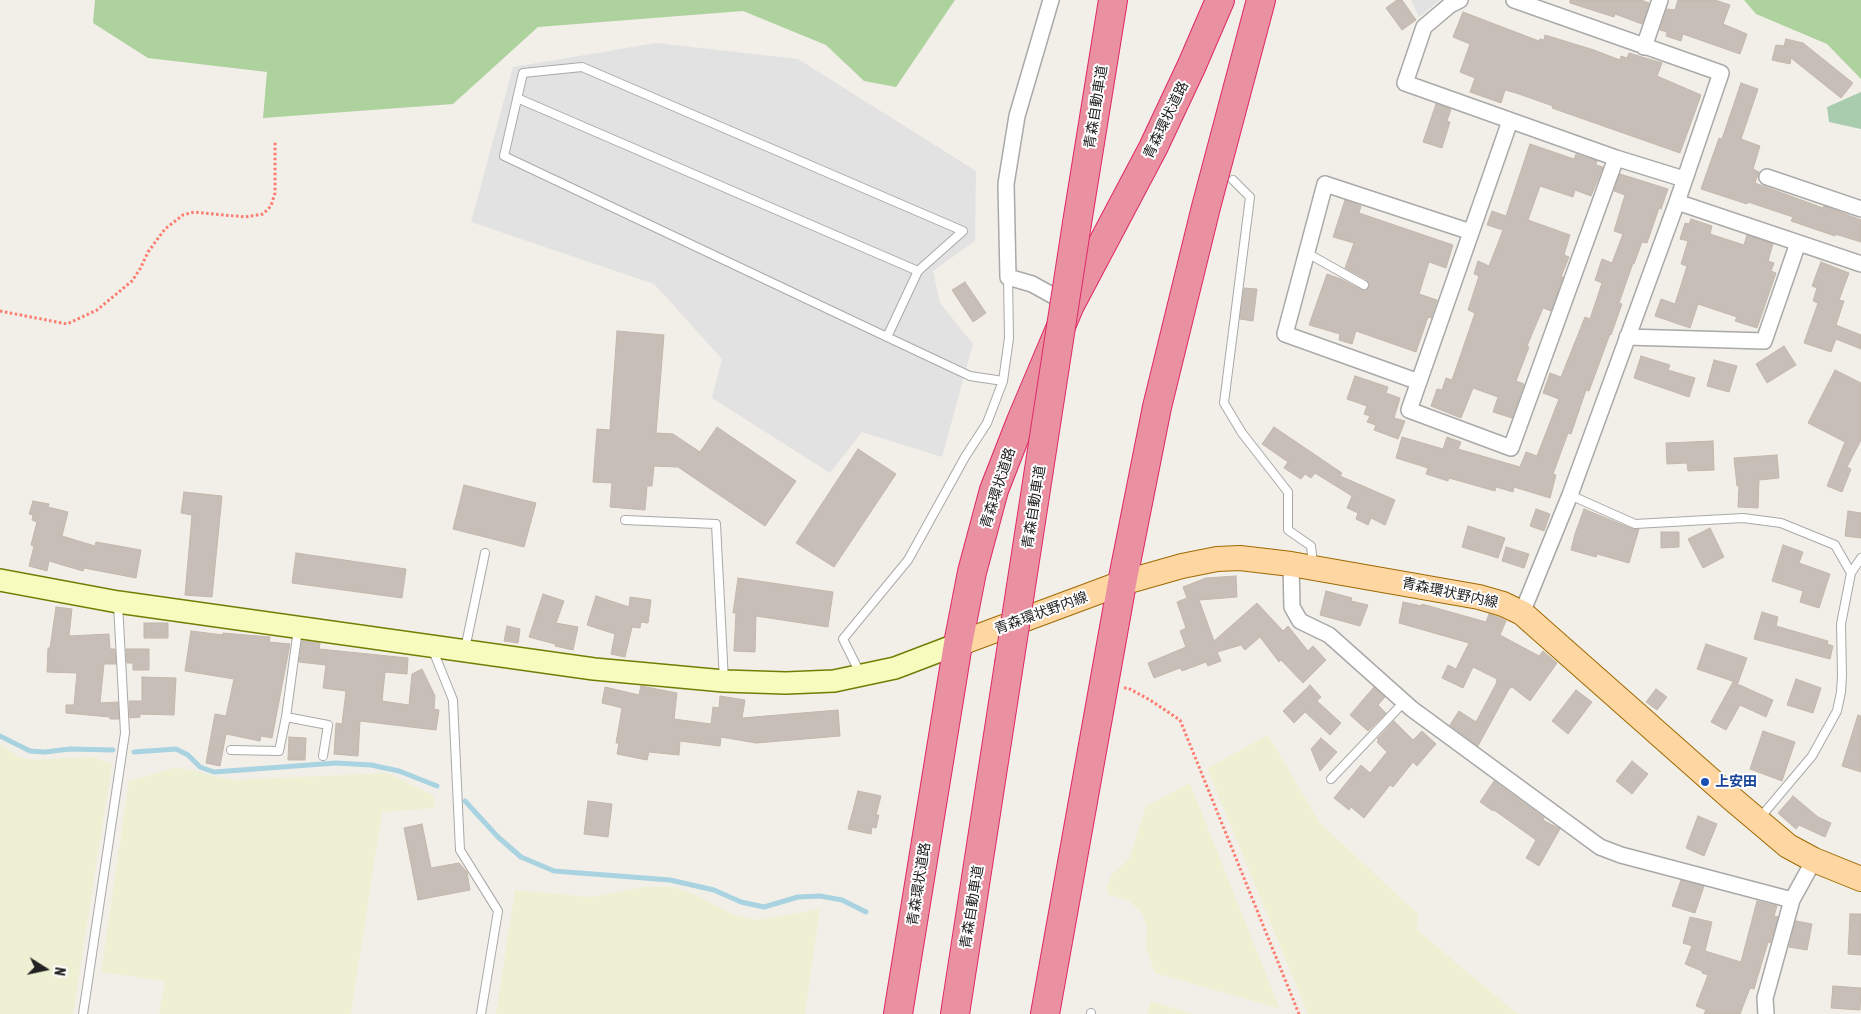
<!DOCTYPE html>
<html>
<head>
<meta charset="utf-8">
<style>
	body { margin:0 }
	#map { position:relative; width:1861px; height:1014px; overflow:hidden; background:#f2efe9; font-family:"Asap Condensed",sans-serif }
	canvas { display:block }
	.north { position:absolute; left:20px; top:944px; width:50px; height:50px; -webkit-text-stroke:4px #fff; paint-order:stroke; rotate:100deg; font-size:14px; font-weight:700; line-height:20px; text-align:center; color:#222 }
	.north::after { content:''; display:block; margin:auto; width:18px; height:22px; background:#222; clip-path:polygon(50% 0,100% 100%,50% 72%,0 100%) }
</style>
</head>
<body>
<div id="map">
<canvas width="1861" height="1014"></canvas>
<div class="north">N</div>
</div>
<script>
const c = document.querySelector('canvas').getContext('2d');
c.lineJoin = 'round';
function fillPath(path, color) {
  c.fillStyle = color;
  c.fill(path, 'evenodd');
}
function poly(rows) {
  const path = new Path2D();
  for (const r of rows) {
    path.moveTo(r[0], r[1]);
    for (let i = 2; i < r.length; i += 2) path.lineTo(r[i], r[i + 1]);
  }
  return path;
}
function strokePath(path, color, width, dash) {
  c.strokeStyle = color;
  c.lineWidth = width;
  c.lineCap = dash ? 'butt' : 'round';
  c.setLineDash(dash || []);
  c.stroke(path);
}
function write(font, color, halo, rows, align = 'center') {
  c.font = font + ' "Asap Condensed","Noto Sans JP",sans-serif';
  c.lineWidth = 4;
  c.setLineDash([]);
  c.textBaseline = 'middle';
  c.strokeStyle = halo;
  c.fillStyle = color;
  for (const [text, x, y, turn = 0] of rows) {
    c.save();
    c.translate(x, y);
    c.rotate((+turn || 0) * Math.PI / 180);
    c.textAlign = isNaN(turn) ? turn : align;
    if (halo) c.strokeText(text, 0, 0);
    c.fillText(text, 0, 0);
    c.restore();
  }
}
fillPath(poly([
	[1268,735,1320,823,1419,915,1416,929,1515,1012,1521,1014,1308,1014,1207,768],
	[0,744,19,757,33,760,93,757,112,764,73,1014,0,1014],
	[177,767,232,780,387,773,433,795,435,808,382,812,351,1014,159,1014,165,981,101,972,129,781],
	[1190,783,1280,1009,1155,973,1146,948,1147,926,1142,913,1129,901,1108,894,1107,886,1112,874,1129,859,1146,806],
	[644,887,673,887,696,895,734,915,758,920,820,909,805,1014,496,1014,515,890,592,897],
	[1150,1001,1193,1014,1148,1014]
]), '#eef0d4');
fillPath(poly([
	[95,0,955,0,896,87,864,81,826,45,743,11,538,27,453,104,263,118,267,72,148,58,93,23],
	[1744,0,1861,0,1861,79,1827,44,1756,14]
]), '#add29d');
fillPath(poly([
	[1861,92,1861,129,1829,122,1827,107]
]), '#a9cbae');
fillPath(poly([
	[1411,0,1440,0,1419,17],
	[656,43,798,59,976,171,975,241,933,271,940,303,973,344,942,457,862,432,830,473,712,398,722,359,654,284,471,222,513,67]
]), '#e2e2e2');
strokePath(poly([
	[0,736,30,751,45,752,70,749,113,750],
	[134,752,176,749,188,755,200,767,214,772,336,763,371,765,399,771,437,786],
	[465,801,498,837,521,857,554,871,670,880,714,890,741,902,764,907,798,897,820,896,842,900,866,912]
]), '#a9d3e0', 5);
const building = poly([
	[1397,0,1402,0,1416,20,1402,30,1386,8,1397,0],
	[1570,0,1641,0,1649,3,1642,24,1615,14,1614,17,1570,3,1570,0],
	[1678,0,1715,0,1730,5,1723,24,1747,34,1740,54,1683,34,1681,41,1666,36,1667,32,1660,30,1667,9,1675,10,1678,0],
	[1463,12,1539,41,1540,39,1544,40,1545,35,1594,50,1620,60,1621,56,1627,58,1629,53,1662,63,1657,76,1701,95,1680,153,1552,108,1553,106,1516,93,1505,90,1501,103,1470,92,1475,78,1460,72,1470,44,1453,37,1463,12],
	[1786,39,1803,43,1853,83,1841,98,1791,58,1790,64,1772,60,1776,45,1784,46,1786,39],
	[1741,83,1758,89,1741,139,1760,146,1753,169,1759,172,1755,183,1823,208,1824,206,1861,220,1861,242,1835,234,1835,236,1791,221,1793,217,1748,202,1747,204,1701,189,1719,138,1722,139,1741,83],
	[1436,104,1451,109,1447,121,1450,122,1442,148,1423,142,1436,104],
	[1530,144,1574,159,1576,154,1578,155,1597,161,1596,165,1603,167,1591,196,1575,190,1573,197,1540,186,1528,220,1570,235,1564,255,1569,257,1561,277,1563,277,1551,311,1543,308,1527,346,1529,347,1516,381,1524,384,1512,418,1493,412,1498,397,1473,388,1461,418,1431,406,1437,389,1442,390,1446,378,1452,380,1475,313,1468,310,1479,276,1474,274,1478,261,1489,266,1503,230,1487,225,1492,211,1506,216,1530,144],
	[1620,174,1668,189,1661,209,1659,208,1647,243,1642,242,1634,264,1633,263,1619,303,1622,304,1611,335,1610,334,1589,391,1586,390,1571,434,1568,433,1553,474,1556,475,1550,498,1514,487,1513,492,1496,487,1495,491,1449,478,1448,481,1426,474,1428,468,1396,458,1402,437,1443,449,1447,437,1461,442,1458,449,1520,467,1526,452,1537,456,1559,399,1543,393,1550,373,1561,377,1585,317,1590,319,1602,283,1595,280,1602,259,1612,263,1623,234,1614,231,1625,195,1614,191,1620,174],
	[1345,200,1361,206,1359,213,1453,245,1446,268,1429,262,1419,294,1437,300,1431,318,1428,317,1416,352,1356,331,1352,344,1339,340,1340,334,1309,325,1327,274,1341,279,1362,290,1366,290,1369,287,1367,280,1345,268,1354,243,1333,237,1345,200],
	[1691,219,1712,226,1710,234,1744,245,1747,235,1773,244,1768,261,1774,263,1771,271,1776,273,1757,328,1735,321,1737,317,1698,304,1690,328,1655,316,1661,299,1675,304,1687,266,1681,264,1688,241,1680,239,1685,223,1689,224,1691,219],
	[1821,262,1849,273,1839,300,1844,301,1836,325,1861,335,1861,349,1836,339,1831,352,1804,343,1818,303,1813,301,1817,288,1812,286,1821,262],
	[965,282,986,313,973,322,952,290,965,282],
	[1244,288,1257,289,1253,321,1240,319,1244,288],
	[617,331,664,335,656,433,673,434,700,452,717,427,796,481,765,526,678,467,654,466,652,486,647,486,645,510,610,507,612,483,593,482,597,429,610,430,617,331],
	[1784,346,1796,365,1767,383,1756,364,1784,346],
	[1641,356,1670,365,1668,370,1695,378,1689,397,1634,378,1641,356],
	[1714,360,1737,366,1729,392,1707,386,1714,360],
	[1835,370,1861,383,1861,440,1847,467,1851,469,1842,492,1827,486,1845,442,1808,423,1835,370],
	[1355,376,1388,387,1386,393,1400,398,1394,418,1405,421,1398,439,1374,430,1376,425,1367,422,1370,416,1364,414,1367,406,1347,399,1355,376],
	[1274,427,1342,473,1340,476,1395,500,1385,525,1371,518,1368,525,1356,519,1358,513,1347,508,1352,496,1315,473,1311,478,1305,474,1301,479,1284,468,1288,462,1262,444,1274,427],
	[1713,441,1714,470,1688,471,1687,463,1667,464,1666,443,1713,441],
	[858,449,896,474,834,567,796,543,858,449],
	[1777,455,1779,478,1759,480,1758,508,1738,507,1739,486,1737,486,1734,458,1777,455],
	[464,485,536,503,524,547,453,529,464,485],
	[184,492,222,496,212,597,185,595,192,515,181,513,184,492],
	[33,501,49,504,48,507,68,512,62,536,95,546,96,542,141,550,136,578,84,568,83,571,49,561,47,571,29,566,34,546,31,545,37,522,32,520,33,515,29,514,33,501],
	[1536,509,1550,514,1544,531,1530,526,1536,509],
	[1584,509,1633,529,1639,529,1629,563,1597,554,1596,557,1571,550,1575,534,1584,509],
	[1848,511,1861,513,1861,538,1845,536,1848,511],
	[1468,526,1505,538,1498,558,1462,547,1468,526],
	[1710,528,1724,557,1703,568,1688,539,1710,528],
	[1661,532,1679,532,1679,547,1661,548,1661,532],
	[1783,545,1803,552,1799,563,1830,574,1819,608,1800,602,1803,591,1772,581,1783,545],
	[1506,547,1529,554,1524,568,1502,561,1506,547],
	[296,553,406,569,402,598,292,583,296,553],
	[1236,576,1237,597,1199,600,1214,641,1257,603,1283,631,1288,626,1308,651,1313,646,1326,660,1303,683,1281,660,1279,662,1260,637,1245,650,1241,645,1217,652,1221,661,1208,666,1206,662,1182,671,1180,668,1154,678,1148,663,1186,647,1180,631,1186,628,1177,602,1187,598,1183,587,1206,578,1236,576],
	[738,578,833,592,828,627,756,616,755,652,734,651,736,613,733,613,738,578],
	[1326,591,1352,598,1351,601,1368,605,1360,626,1320,615,1326,591],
	[543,594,564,601,556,623,578,627,573,650,555,646,555,644,529,637,543,594],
	[596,596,629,607,630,597,651,600,648,623,641,622,640,628,632,627,625,657,611,654,615,634,587,625,596,596],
	[1403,602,1422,606,1422,604,1486,622,1489,614,1498,617,1506,621,1500,635,1539,656,1543,651,1557,663,1530,701,1512,687,1509,689,1478,746,1450,725,1459,711,1476,722,1497,682,1496,682,1497,679,1473,667,1463,688,1442,678,1448,665,1456,669,1469,643,1399,623,1403,602],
	[56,607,72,609,69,636,109,634,110,649,115,649,116,664,104,664,100,703,118,702,119,719,110,719,110,717,66,713,66,705,74,705,77,673,47,672,48,648,50,648,56,607],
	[1762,612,1778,617,1776,626,1828,641,1827,644,1833,646,1830,659,1754,639,1762,612],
	[144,623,168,623,168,638,144,638,144,623],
	[507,626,520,629,518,643,504,641,507,626],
	[191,631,223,635,223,633,270,637,269,642,290,644,272,738,261,736,260,741,226,734,220,766,206,763,215,714,226,716,234,679,185,671,191,631],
	[302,641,320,643,319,649,408,658,407,674,385,672,382,701,409,705,412,674,422,669,435,696,434,709,439,710,436,730,360,721,358,756,334,754,336,723,342,724,346,691,323,688,326,665,299,662,302,641],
	[1706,644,1747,658,1738,683,1697,669,1706,644],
	[126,649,149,649,149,670,133,670,133,663,127,663,126,649],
	[142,677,176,678,174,715,140,714,140,717,130,718,129,701,142,701,142,677],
	[1796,679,1821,688,1813,713,1787,705,1796,679],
	[1733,682,1773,700,1766,717,1740,705,1726,730,1711,722,1733,682],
	[1310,685,1321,697,1317,701,1341,723,1330,735,1305,712,1294,723,1283,711,1310,685],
	[641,686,677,693,674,719,711,724,713,707,719,708,720,696,745,700,742,718,838,710,840,736,756,743,721,737,720,746,680,741,679,755,649,752,647,760,617,754,619,743,616,743,622,708,602,703,605,687,639,695,641,686],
	[1374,687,1385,697,1378,705,1386,713,1368,731,1350,715,1374,687],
	[1656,689,1667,697,1657,710,1646,702,1656,689],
	[1576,690,1592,702,1568,734,1552,721,1576,690],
	[1858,715,1861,716,1861,772,1842,766,1858,715],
	[1394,721,1413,740,1422,731,1436,744,1417,766,1413,762,1393,787,1390,785,1364,818,1351,807,1349,810,1334,798,1361,765,1370,773,1387,752,1377,742,1379,740,1377,739,1394,721],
	[1763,731,1795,742,1782,781,1750,769,1763,731],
	[289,737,306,738,305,760,288,760,289,737],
	[1321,738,1337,752,1320,771,1311,749,1321,738],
	[1632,761,1648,774,1632,794,1616,781,1632,761],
	[1494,781,1544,818,1543,820,1560,829,1539,866,1526,858,1536,840,1494,810,1493,811,1480,802,1494,781],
	[858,791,881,796,876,815,879,815,876,828,872,827,871,834,848,829,858,791],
	[1793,796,1818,817,1831,823,1825,837,1799,825,1796,829,1778,813,1793,796],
	[588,801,612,804,608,837,584,834,588,801],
	[1698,816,1717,824,1704,856,1686,848,1698,816],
	[422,824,431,868,459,863,467,872,470,890,418,900,404,828,422,824],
	[1681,880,1704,886,1695,913,1672,906,1681,880],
	[1757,901,1777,906,1774,916,1778,917,1770,943,1768,942,1754,989,1750,988,1740,1014,1704,1014,1706,1010,1696,1006,1708,975,1702,973,1702,971,1685,964,1692,946,1683,943,1690,917,1712,922,1705,951,1741,962,1757,901],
	[1850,914,1861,914,1861,955,1848,954,1850,914],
	[1796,921,1812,924,1807,950,1789,947,1796,921],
	[1833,986,1861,988,1860,1010,1831,1008,1833,986]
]);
fillPath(building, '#c7bfb7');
strokePath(building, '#c4b6aa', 1);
const lane = poly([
	[517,98,918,271],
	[1233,180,1250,197,1224,403,1242,433,1288,492,1288,530,1311,546,1313,564],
	[1307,253,1364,285],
	[887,337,918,271,963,231,582,67,523,73,504,156,887,337,970,376,1003,381],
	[1570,495,1635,524,1743,518,1781,523,1835,545,1851,573],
	[625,520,716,524,724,681],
	[432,648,453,700,460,850,498,911,481,1014],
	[465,649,485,553],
	[860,673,843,639,908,560,965,457,987,423,1003,381,1009,338,1008,277],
	[286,717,328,725,323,756],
	[231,750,279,751,286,717,298,629],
	[1331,779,1404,702],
	[1759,819,1812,756,1837,711,1841,692,1842,675,1841,624,1851,573,1861,558],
	[83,1014,125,733,118,604],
	[1091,1014,1091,1013]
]);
const street = poly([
	[1051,0,1017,116,1006,184,1008,277,1032,284,1070,305],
	[1460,0,1450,5,1424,27,1405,83,1616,158,1684,179],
	[1514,0,1721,73,1677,202,1570,495,1522,613],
	[1644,47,1660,0],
	[1510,121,1409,410,1511,448,1616,158],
	[1767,177,1861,209],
	[1677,202,1861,264],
	[1627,337,1764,341,1798,243],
	[1419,382,1285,334,1325,184,1471,232],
	[1291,564,1292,607,1300,621,1329,635,1412,709,1600,847,1621,855,1792,900],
	[1766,1014,1765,998,1792,900,1814,860]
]);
const secondary = poly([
	[0,580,118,602,594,669,724,681,786,683,834,681,895,668,958,644]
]);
const primary = poly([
	[958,644,1122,583,1182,566,1217,559,1240,558,1291,564,1479,597,1503,604,1522,613,1730,797,1788,846,1814,860,1861,879]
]);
const highway = poly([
	[1077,223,1113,0],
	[898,1014,958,644,972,572,994,490,1021,421,1070,305,1153,148,1192,65,1220,0],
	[955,1014,1009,664],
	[1045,1014,1122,583,1157,407,1206,207,1261,0]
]);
strokePath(lane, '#a9a9a9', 10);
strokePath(street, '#a9a9a9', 18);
strokePath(secondary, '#727e03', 24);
strokePath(primary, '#9f6a00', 26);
strokePath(highway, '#df2767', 30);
strokePath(poly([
	[0,311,67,324,97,310,132,281,140,269,148,252,165,229,183,215,194,212,245,217,263,214,271,206,275,193,275,142],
	[1124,688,1128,688,1150,700,1180,720,1299,1014]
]), '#fc7d6f', 3, [2.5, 2.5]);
strokePath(lane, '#fff', 8);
strokePath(street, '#fff', 15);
strokePath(secondary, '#f8fbbe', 21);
strokePath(primary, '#fdd6a2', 24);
strokePath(highway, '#e990a1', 28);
const highwayBridge = poly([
	[1009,664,1077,223]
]);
strokePath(highwayBridge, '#df2767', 30, []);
strokePath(highwayBridge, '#e990a1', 28);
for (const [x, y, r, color] of [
	[1705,782,5,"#1a4fb4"]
]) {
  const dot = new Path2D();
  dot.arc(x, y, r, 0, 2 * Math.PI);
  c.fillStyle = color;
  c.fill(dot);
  strokePath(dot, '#fff', 2);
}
write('14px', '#222', '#fff', [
	["青森自動車道",1096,107,-81],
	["青森環状道路",1166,120,-64],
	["青森環状道路",998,488,-72],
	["青森自動車道",1034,507,-81],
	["青森環状野内線",1450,593,12],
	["青森環状野内線",1041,613,-20],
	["青森環状道路",919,884,-81],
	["青森自動車道",972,907,-81]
]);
write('bold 14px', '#164399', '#fff', [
	["上安田",1715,782]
], 'left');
</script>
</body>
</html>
